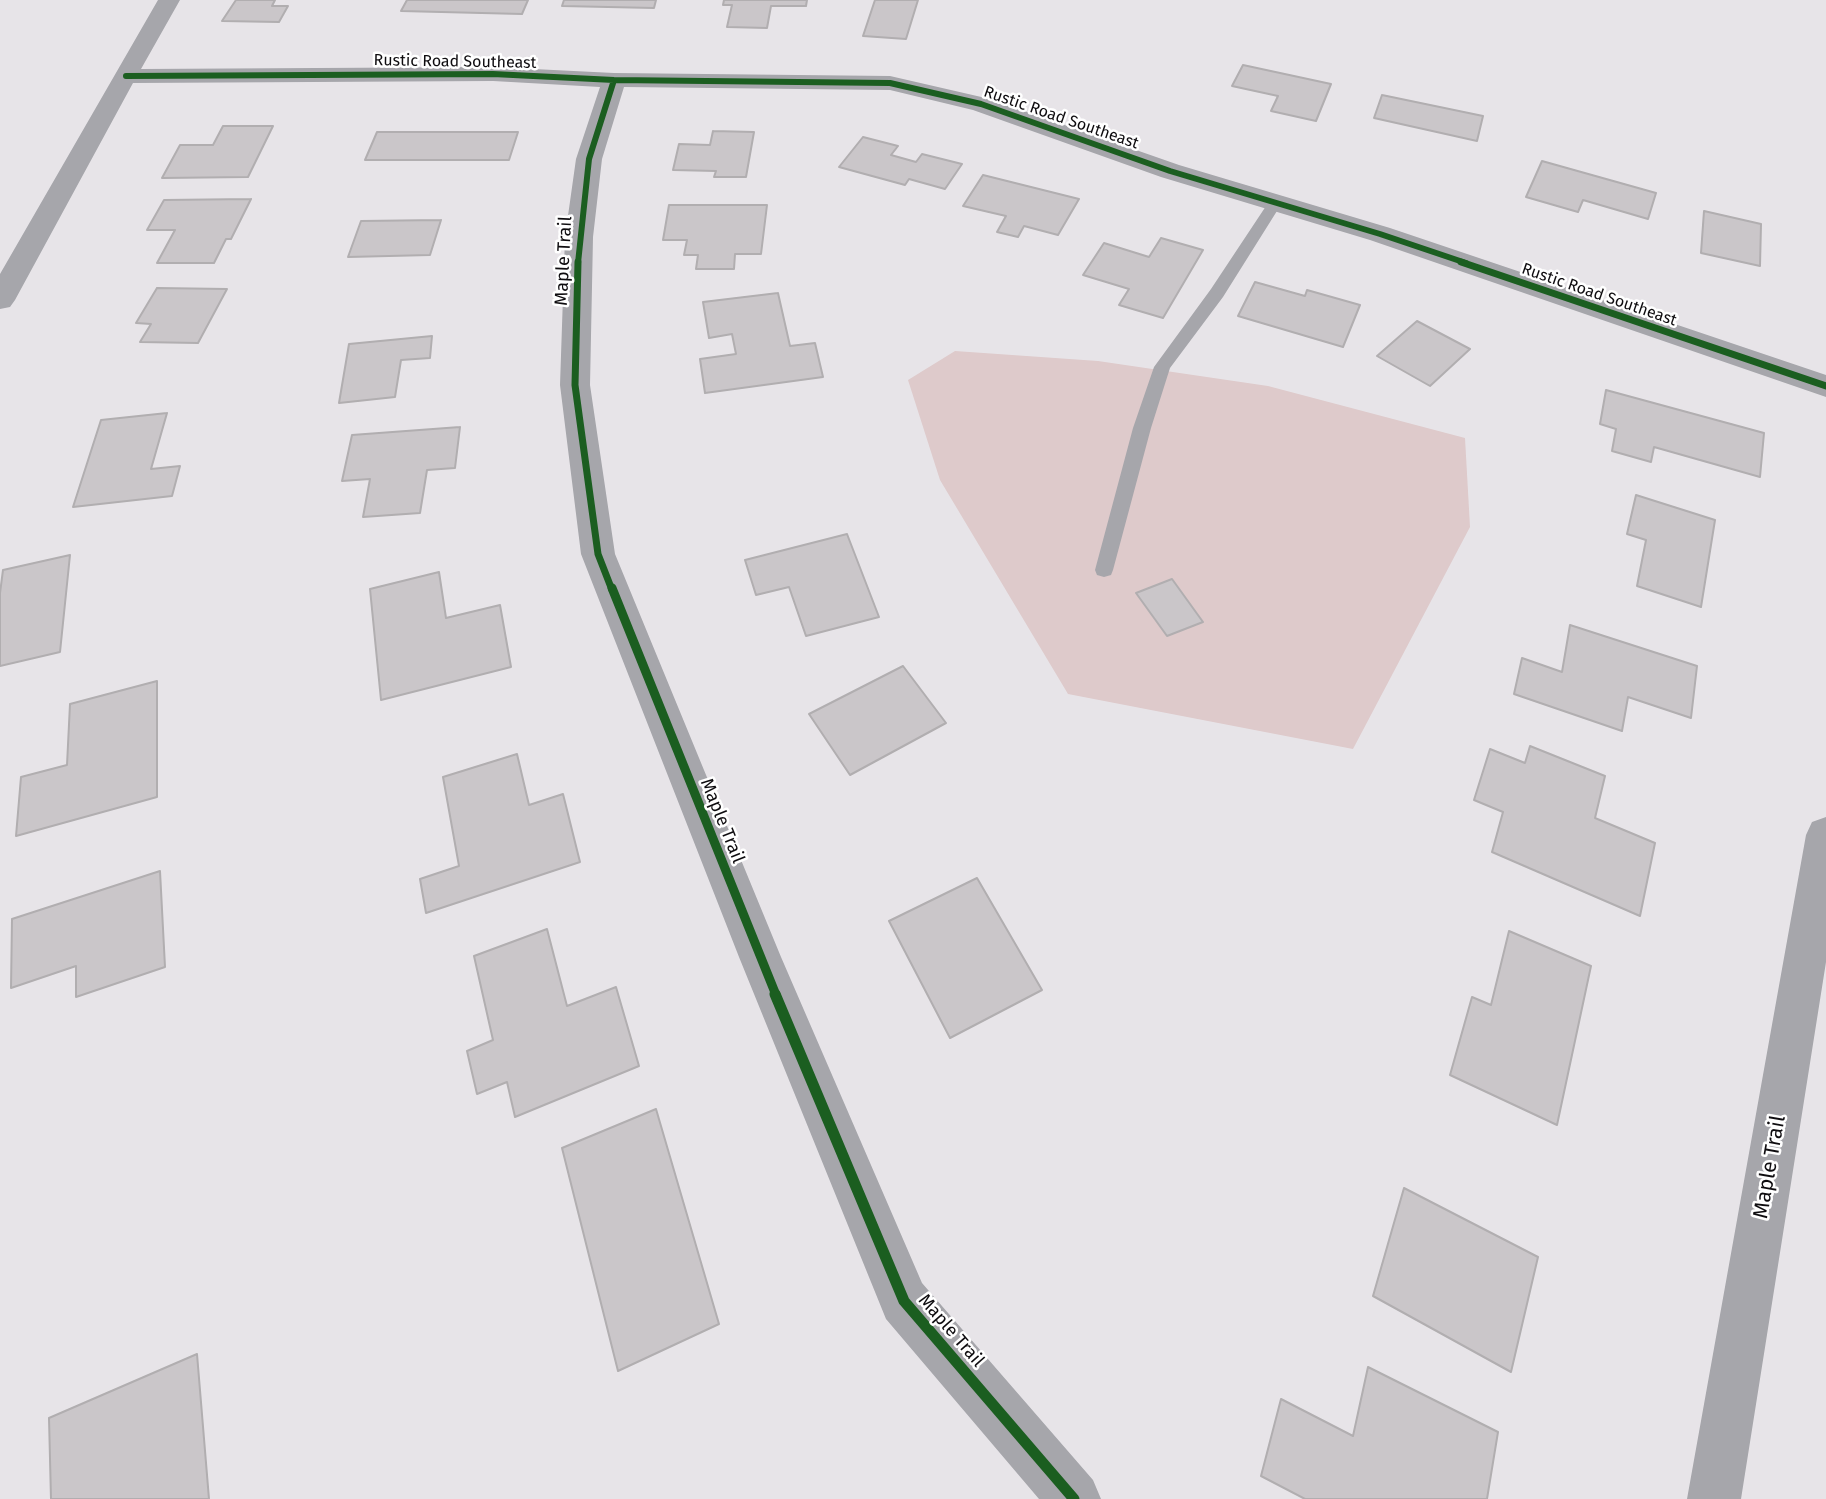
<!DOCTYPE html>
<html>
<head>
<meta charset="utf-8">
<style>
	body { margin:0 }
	canvas { display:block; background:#e7e4e8 }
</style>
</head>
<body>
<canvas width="1826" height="1499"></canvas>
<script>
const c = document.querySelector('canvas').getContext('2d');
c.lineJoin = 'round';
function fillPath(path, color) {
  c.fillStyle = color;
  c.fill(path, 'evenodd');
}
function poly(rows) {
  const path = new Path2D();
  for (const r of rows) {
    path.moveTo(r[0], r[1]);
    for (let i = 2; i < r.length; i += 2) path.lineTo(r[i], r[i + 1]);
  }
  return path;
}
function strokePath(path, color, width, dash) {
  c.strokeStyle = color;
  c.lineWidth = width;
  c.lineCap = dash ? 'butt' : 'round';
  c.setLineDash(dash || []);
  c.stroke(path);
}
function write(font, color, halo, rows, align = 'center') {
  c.font = font + ' "Fira Sans",sans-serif';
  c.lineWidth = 5;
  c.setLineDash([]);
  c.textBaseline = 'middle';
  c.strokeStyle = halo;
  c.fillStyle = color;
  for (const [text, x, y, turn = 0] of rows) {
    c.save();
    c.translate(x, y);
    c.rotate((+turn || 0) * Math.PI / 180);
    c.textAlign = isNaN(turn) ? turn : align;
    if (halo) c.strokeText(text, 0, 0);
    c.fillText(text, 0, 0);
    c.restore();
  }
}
fillPath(poly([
	[955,351,1098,361,1268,386,1465,438,1470,527,1353,749,1068,694,940,480,908,380]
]), '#decacb');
const building = poly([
	[236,0,275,0,272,6,288,6,279,22,222,21,236,0],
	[407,0,528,0,522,14,401,11,407,0],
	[564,0,656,0,654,8,562,6,564,0],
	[724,0,807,0,806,6,771,6,767,28,727,27,732,5,723,5,724,0],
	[875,0,918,0,906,39,863,36,875,0],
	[1243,65,1331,84,1316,121,1271,111,1278,96,1232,86,1243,65],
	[1382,95,1483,116,1477,141,1374,118,1382,95],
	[223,126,273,126,248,177,162,178,180,145,213,145,223,126],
	[713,131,754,132,746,177,714,177,716,171,673,170,679,144,710,145,713,131],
	[377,132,518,132,509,160,365,160,377,132],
	[863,137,898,146,891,155,916,162,922,154,962,164,945,189,909,179,905,185,839,167,863,137],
	[1542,161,1656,193,1648,219,1583,200,1578,212,1526,197,1542,161],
	[983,175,1079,199,1058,235,1024,226,1018,237,997,232,1006,216,963,206,983,175],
	[251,199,231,239,226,239,214,263,157,263,175,230,147,230,164,200,251,199],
	[669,205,767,205,761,254,735,254,734,269,696,269,698,255,684,255,687,240,663,240,669,205],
	[1704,211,1761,224,1760,266,1701,253,1704,211],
	[441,220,430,255,348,257,361,221,441,220],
	[1161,238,1203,250,1163,318,1119,305,1129,289,1083,275,1104,243,1149,257,1161,238],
	[1255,282,1305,296,1307,290,1360,305,1343,347,1238,316,1255,282],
	[157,288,227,289,198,343,140,342,151,324,136,323,157,288],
	[778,293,790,346,815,343,823,377,705,393,700,359,736,354,732,334,709,338,703,302,778,293],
	[1417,321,1470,349,1430,386,1377,356,1417,321],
	[432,336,430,358,401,360,395,397,339,403,349,344,432,336],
	[1606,390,1764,433,1760,477,1654,447,1651,462,1612,451,1616,429,1600,424,1606,390],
	[167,413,151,469,180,466,172,496,73,507,101,420,167,413],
	[460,427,455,468,427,470,420,513,363,517,370,479,342,481,352,435,460,427],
	[1636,495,1715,520,1701,607,1637,586,1646,540,1627,534,1636,495],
	[847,534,879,617,806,636,789,587,756,595,745,560,847,534],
	[70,555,60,652,0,666,0,593,3,570,70,555],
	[439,572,446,618,500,605,511,667,381,700,370,589,439,572],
	[1172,579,1203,622,1167,636,1136,593,1172,579],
	[1570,625,1697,666,1691,718,1628,697,1622,731,1514,694,1522,658,1562,672,1570,625],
	[903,666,946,723,850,775,809,714,903,666],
	[157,681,157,797,16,836,21,777,67,765,70,704,157,681],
	[1530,746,1605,776,1595,818,1655,843,1640,916,1492,852,1503,812,1474,800,1490,749,1525,763,1530,746],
	[517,754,529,805,563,794,580,862,426,913,420,879,459,866,443,777,517,754],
	[160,871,165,967,76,997,76,966,11,988,12,919,160,871],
	[977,878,1042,990,950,1038,889,921,977,878],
	[547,929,567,1006,616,987,639,1066,515,1117,507,1082,477,1094,467,1051,493,1040,474,956,547,929],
	[1509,931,1591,966,1557,1125,1450,1075,1472,997,1491,1005,1509,931],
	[656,1109,719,1324,618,1371,562,1148,656,1109],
	[1404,1188,1538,1257,1511,1372,1373,1296,1404,1188],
	[197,1354,209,1499,51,1499,49,1418,197,1354],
	[1368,1367,1498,1432,1487,1499,1305,1499,1261,1476,1281,1399,1353,1436,1368,1367]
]);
fillPath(building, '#cac6c9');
strokePath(building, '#b1aeb0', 2);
fillPath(poly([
	[1275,199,1282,203,1223,297,1170,368,1151,428,1113,570,1111,575,1104,577,1097,575,1095,570,1133,428,1154,367,1211,289,1270,200,1275,199]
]), '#a6a6ab');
fillPath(poly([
	[158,0,180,0,141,69,493,67,614,73,890,76,990,99,1179,165,1390,228,1826,375,1826,397,1370,240,1161,177,973,110,890,90,624,87,602,159,593,237,590,385,615,554,781,957,922,1283,1093,1480,1101,1499,1039,1499,886,1319,739,957,581,554,560,385,565,237,576,159,600,87,493,81,133,83,15,300,10,307,0,309,0,274,158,0],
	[1826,817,1826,962,1741,1499,1687,1499,1806,835,1812,822,1826,817]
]), '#a6a6ab');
strokePath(poly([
	[126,76,493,74,614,80,890,83,981,104,1170,171,1380,234,1466,263],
	[578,263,589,159,614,80]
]), '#1b5e20', 6);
strokePath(poly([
	[578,262,575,385,598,554,612,590],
	[1461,262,1826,386]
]), '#1b5e20', 7);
strokePath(poly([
	[612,588,776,995]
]), '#1b5e20', 9);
strokePath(poly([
	[775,994,904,1301,1074,1499]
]), '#1b5e20', 11);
write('16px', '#0e0c0f', '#fff', [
	["Rustic Road Southeast",455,62,1],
	["Rustic Road Southeast",1061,118,19],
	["Rustic Road Southeast",1599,295,19]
]);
write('18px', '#0e0c0f', '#fff', [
	["Maple Trail",564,261,-87],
	["Maple Trail",722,821,68],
	["Maple Trail",951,1331,49]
]);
write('21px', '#0e0c0f', '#fff', [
	["Maple Trail",1770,1167,-80]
]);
</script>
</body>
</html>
